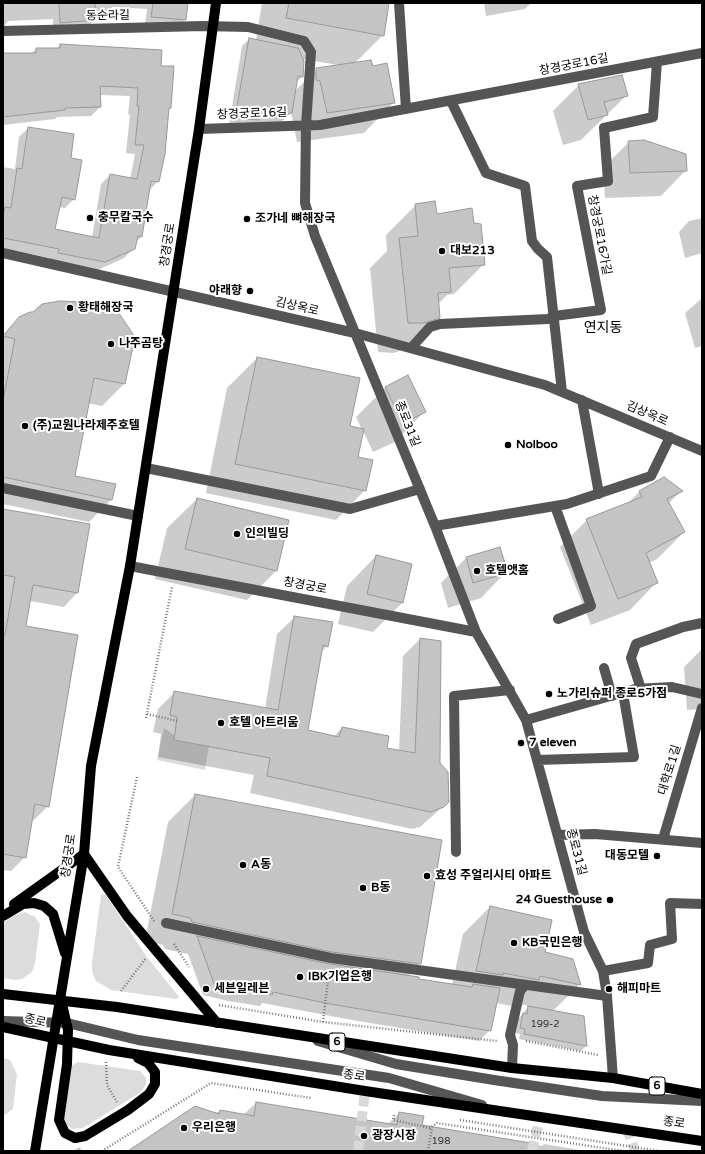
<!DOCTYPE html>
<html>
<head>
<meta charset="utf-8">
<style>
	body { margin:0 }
	#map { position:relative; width:705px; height:1154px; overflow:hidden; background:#fff; font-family:"Varela Round",sans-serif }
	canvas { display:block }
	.frame { position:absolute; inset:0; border:4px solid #000; pointer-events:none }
</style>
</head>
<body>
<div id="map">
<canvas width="705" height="1154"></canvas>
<div class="frame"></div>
</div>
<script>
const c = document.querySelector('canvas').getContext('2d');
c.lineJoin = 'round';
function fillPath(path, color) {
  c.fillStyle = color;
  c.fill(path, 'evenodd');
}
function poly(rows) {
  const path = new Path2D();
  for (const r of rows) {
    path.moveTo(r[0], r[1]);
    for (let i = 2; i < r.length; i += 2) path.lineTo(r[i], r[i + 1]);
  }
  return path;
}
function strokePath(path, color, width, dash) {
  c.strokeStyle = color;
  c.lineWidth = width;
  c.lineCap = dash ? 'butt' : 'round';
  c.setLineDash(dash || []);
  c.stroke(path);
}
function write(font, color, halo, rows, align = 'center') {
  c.font = font + ' "Varela Round","Noto Sans KR",sans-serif';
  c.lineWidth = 4;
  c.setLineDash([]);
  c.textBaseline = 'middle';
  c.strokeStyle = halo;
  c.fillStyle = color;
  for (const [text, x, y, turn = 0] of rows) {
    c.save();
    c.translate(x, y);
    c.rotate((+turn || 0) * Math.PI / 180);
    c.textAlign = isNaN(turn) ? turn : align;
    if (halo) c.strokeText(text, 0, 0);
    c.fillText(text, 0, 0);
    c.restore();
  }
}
fillPath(poly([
	[164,728,175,736,174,740,209,746,205,770,157,760],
	[105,894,147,957,179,997,176,999,111,990,96,981,92,971,92,963,101,895],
	[25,912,35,917,40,924,35,963,32,972,22,979,15,980,3,978,3,923,15,915],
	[3,1058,10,1060,17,1074,13,1109,3,1116],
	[78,1062,140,1071,146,1078,146,1084,141,1092,83,1128,73,1129,66,1125,64,1120,71,1066]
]), '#dcdcdc');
fillPath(poly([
	[3,3,187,3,185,19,178,27,145,24,147,9,112,7,113,12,106,19,95,19,88,27,53,30,53,19,8,21,3,28],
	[262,3,388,3,383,35,355,63,372,67,393,103,364,133,297,142,291,112,277,126,229,125,242,46,249,39,256,40],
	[302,59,338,65,317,69,295,91,296,82,302,77],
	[484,3,531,3,525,9,486,16],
	[60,45,160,67,170,108,168,110,158,181,149,191,141,237,135,243,134,248,124,258,96,271,50,262,50,258,3,248,3,167,15,169,19,137,28,128,70,158,74,199,65,208,59,207,54,230,92,238,101,184,110,175,130,179,135,154,126,153,130,115,128,114,130,96,100,95,100,107,91,116,57,117,55,119,3,125,3,53,31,54,36,49,56,49],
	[579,85,627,95,581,140,563,145,553,111],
	[629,142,686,170,661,196,605,198,603,168],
	[416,205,436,215,473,224,484,264,454,294,447,295,438,304,439,317,409,347,394,353,378,352,370,268,387,251,386,235],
	[702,218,702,253,685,258,679,232,689,221],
	[702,298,702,346,695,348,685,313],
	[20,318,124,384,102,406,88,403,74,477,111,500,89,522,3,504,3,335],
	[257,358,349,427,362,430,356,417,385,388,424,412,395,442,373,452,363,431,357,458,365,490,336,520,206,493,227,388],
	[681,491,668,504,684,532,657,559,649,563,656,583,630,610,591,625,560,547,587,520,626,505,639,492],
	[197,499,276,571,247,600,155,579,167,528],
	[3,510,77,593,64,607,30,601,25,627,48,806,34,820,31,819,25,857,11,871,3,870],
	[499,548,506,572,481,598,448,608,441,583,466,558],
	[376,556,402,603,373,632,338,624,347,586],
	[295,617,327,646,320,653,307,731,333,737,342,728,386,749,399,751,403,656,420,639,439,764,448,802,420,827,412,829,250,793,254,775,158,757,161,734,153,732,158,709,175,692,265,709,277,634],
	[702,649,702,709,687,710,684,667],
	[195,795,420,963,408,976,417,980,452,985,463,934,490,907,544,953,572,960,579,985,553,1011,583,1016,586,1046,581,1051,519,1039,520,1034,516,1033,518,1019,529,1006,515,1003,512,1006,496,1003,490,1030,479,1041,352,1020,262,1003,260,1006,228,1001,203,995,188,954,165,949,163,945,145,941,168,822],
	[256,1103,388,1124,399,1113,421,1126,542,1146,544,1144,586,1151,133,1151,220,1111,243,1115],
	[79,1147,83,1151,74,1151]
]), '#0003');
const building = poly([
	[59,3,95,3,96,20,60,23,59,3],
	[153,3,188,3,186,20,151,17,153,3],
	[289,3,389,3,384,36,286,18,289,3],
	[249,38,298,48,304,61,303,77,298,76,292,113,285,115,284,119,260,116,259,120,235,118,249,38],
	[60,44,162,50,161,66,174,66,171,108,169,108,165,154,159,182,151,181,142,237,138,236,135,249,105,262,58,253,59,249,3,238,3,214,5,207,11,208,17,168,22,169,28,127,74,134,71,158,82,160,75,200,62,197,55,229,99,238,110,174,137,179,144,145,135,145,139,106,137,106,138,88,100,86,101,107,65,108,65,110,3,117,3,53,36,53,36,48,60,48,60,44],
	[371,60,373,66,387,63,395,103,327,113,320,81,316,80,316,68,371,60],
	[622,75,628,96,604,102,608,115,588,120,578,84,622,75],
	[644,140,686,154,687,171,630,173,628,141,644,140],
	[435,201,437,214,472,208,474,223,481,224,485,265,449,268,451,292,438,293,440,318,424,323,408,323,399,238,418,236,415,204,435,201],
	[60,301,84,302,116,309,135,337,125,384,94,378,75,476,116,484,112,500,3,477,3,400,15,339,3,336,19,317,30,312,33,312,42,304,60,301],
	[257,357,360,378,350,426,364,429,358,457,373,460,366,491,235,464,257,357],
	[408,375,426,412,403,423,385,387,408,375],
	[664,477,683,491,667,499,685,532,646,553,658,583,618,599,586,519,642,497,639,491,664,477],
	[197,498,289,520,277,571,185,549,197,498],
	[3,509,90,524,78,593,33,585,26,626,78,635,49,807,35,804,26,858,3,854,3,635,5,635,15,577,3,575,3,509],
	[500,547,508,573,473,583,466,557,500,547],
	[376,555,412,564,403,603,367,594,376,555],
	[294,616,333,622,328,647,323,645,308,730,339,737,342,727,389,736,387,748,415,753,420,638,441,641,440,763,448,772,449,802,444,807,430,812,267,776,270,758,174,740,177,717,170,715,174,691,278,710,294,616],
	[195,794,442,840,421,964,332,952,192,922,190,918,172,914,195,794],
	[490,906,552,920,545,952,573,959,581,985,540,976,539,980,503,973,503,975,476,971,490,906],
	[197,936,330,964,419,977,419,979,472,987,473,984,500,988,491,1031,330,1004,273,992,272,995,240,990,214,984,197,936],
	[528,1006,584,1016,587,1046,524,1034,525,1029,520,1028,523,1013,527,1014,528,1006],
	[256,1102,397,1125,399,1112,424,1116,422,1125,537,1144,536,1151,128,1151,195,1106,219,1114,220,1110,254,1116,256,1102]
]);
fillPath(building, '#c4c4c4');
strokePath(building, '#999', 1);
strokePath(poly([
	[627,1129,635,1151],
	[358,1151,365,1091],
	[532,1151,540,1118]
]), '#d9d9d9', 10, [10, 5]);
strokePath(poly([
	[147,714,177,721],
	[146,718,172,587],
	[137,777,118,867,154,921],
	[174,944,189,967],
	[121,991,146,958],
	[219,1005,323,1022,497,1041],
	[323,1022,329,971],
	[526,1041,598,1055],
	[106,1062,107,1085,117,1102],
	[394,1115,393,1120,430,1128,437,1123,623,1151],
	[460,1120,659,1151],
	[102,1151,211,1083,311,1098],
	[428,1151,432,1127]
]), '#777', 2.5, [1, 2]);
strokePath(poly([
	[399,3,406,109],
	[3,31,203,26,248,27,304,41,311,52,306,125,305,203,315,236,435,526,476,632,526,720,584,932,603,971,607,996,613,1078],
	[451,101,486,173,525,186,532,241,538,249,547,257,562,392],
	[199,129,320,125,702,53],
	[3,253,355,333,545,385,702,451],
	[411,348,430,327,440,324,548,319,554,316,601,310,577,186,608,181,604,128,653,117,657,62],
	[582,400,599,494],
	[146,468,350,509,420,489],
	[3,488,138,516],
	[555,506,591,606,558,619],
	[435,526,567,504,651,476,670,437],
	[130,566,476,632],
	[604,668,612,696],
	[641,689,631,658,636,644,683,627,702,623],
	[526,720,635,689,672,687,702,694],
	[537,760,634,757,623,693],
	[558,835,595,834,702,843],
	[663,839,702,708],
	[456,852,454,696,510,690],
	[166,923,331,958,607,996],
	[603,971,648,963,650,945,672,939,670,903,702,904],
	[3,1021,67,1023,138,1040,389,1078,482,1105],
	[318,1041,396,1064,494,1080,602,1096,702,1101],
	[512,1068,513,1045,510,1035,520,991,525,985]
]), '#555', 10);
strokePath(poly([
	[84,854,127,916,217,1023],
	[14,904,84,854],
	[3,916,23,904,34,903,44,906,53,914,65,953],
	[3,994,117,1007,512,1068,613,1078,702,1094],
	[62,1004,68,1030,67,1064,59,1120,65,1133,75,1138,85,1136,128,1110,149,1094,155,1084,155,1072,148,1063,138,1058],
	[3,1027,109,1050,365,1091,702,1141],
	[35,1151,84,854,91,766,130,566,199,129,216,3]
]), '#000', 10);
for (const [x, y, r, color] of [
	[90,218,4,"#000"],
	[247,219,4,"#000"],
	[442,251,4,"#000"],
	[250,291,4,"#000"],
	[70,308,4,"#000"],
	[111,344,4,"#000"],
	[25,426,4,"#000"],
	[508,445,4,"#000"],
	[237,534,4,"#000"],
	[477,571,4,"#000"],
	[549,694,4,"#000"],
	[221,723,4,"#000"],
	[521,743,4,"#000"],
	[657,856,4,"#000"],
	[243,865,4,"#000"],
	[427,876,4,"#000"],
	[363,888,4,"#000"],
	[610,900,4,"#000"],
	[514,943,4,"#000"],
	[300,977,4,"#000"],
	[206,989,4,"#000"],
	[609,989,4,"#000"],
	[184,1128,4,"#000"],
	[364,1136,4,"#000"]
]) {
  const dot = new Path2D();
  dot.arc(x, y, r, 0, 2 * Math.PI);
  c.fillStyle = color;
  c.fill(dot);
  strokePath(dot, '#fff', 1.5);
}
write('10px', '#313131', null, [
	["199-2",545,1024],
	["198",441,1141]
]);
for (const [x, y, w] of [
	[337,1042,16],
	[657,1086,16]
]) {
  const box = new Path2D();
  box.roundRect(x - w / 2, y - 9, w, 18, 3);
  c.fillStyle = '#fff';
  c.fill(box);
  strokePath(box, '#000', 1);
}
write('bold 11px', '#000', null, [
	["6",337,1042],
	["6",657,1086]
]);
write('12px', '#000', '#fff', [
	["동순라길",108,16,-1],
	["창경궁로16길",574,65,-11],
	["창경궁로16길",252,114,-2],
	["창경궁로16가길",599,235,79],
	["창경궁로",168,245,-81],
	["김상옥로",297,307,13],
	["김상옥로",647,414,23],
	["종로31길",407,424,68],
	["창경궁로",305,586,11],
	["대학로1길",670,770,-73],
	["종로31길",576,852,75],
	["창경궁로",69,856,-82],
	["종로",35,1021,13],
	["종로",354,1076,9],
	["종로",674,1123,9]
]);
write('bold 12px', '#000', '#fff', [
	["충무칼국수",98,218],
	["조가네 뼈해장국",255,219],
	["대보213",450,251],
	["야래향",242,291,"right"],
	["황태해장국",78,308],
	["나주곰탕",119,344],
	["(주)교원나라제주호텔",33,426],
	["Nolboo",516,445],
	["인의빌딩",245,534],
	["호텔앳홈",485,571],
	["노가리슈퍼 종로5가점",557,694],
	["호텔 아트리움",229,723],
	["7 eleven",529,743],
	["대동모텔",649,856,"right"],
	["A동",251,865],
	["효성 주얼리시티 아파트",435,876],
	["B동",371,888],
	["24 Guesthouse",602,900,"right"],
	["KB국민은행",522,943],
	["IBK기업은행",308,977],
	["세븐일레븐",214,989],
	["해피마트",617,989],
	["우리은행",192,1128],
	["광장시장",372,1136]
], 'left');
write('14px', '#000', '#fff', [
	["연지동",603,328]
]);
</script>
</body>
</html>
